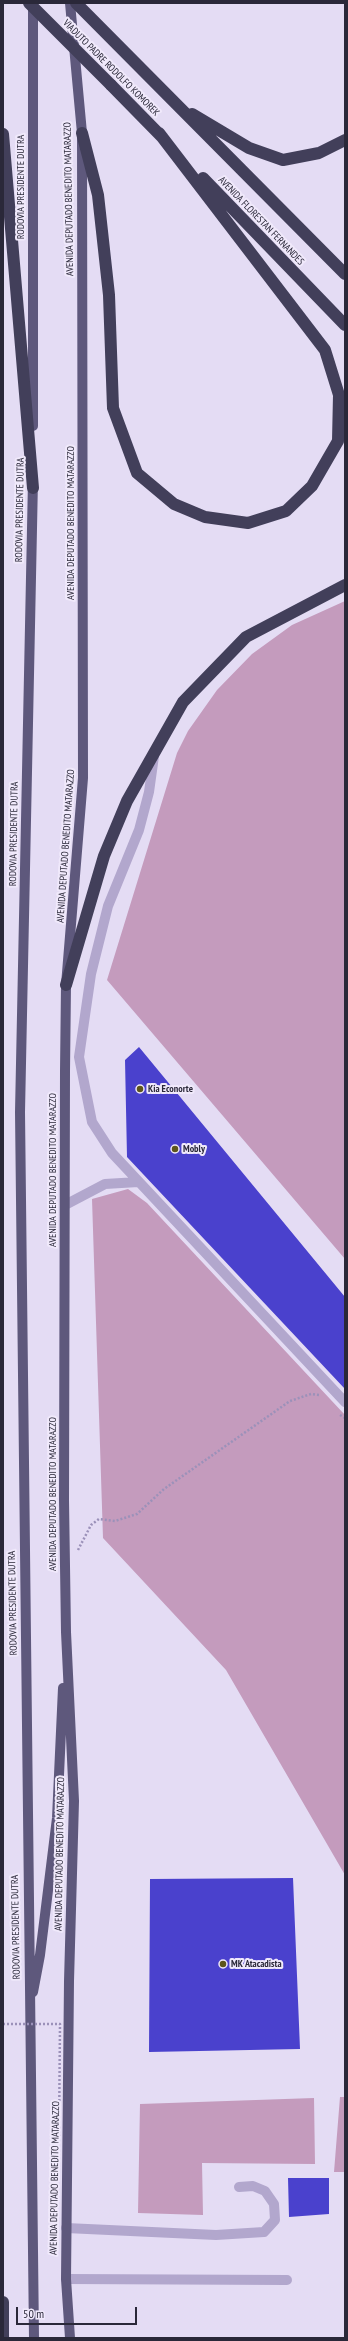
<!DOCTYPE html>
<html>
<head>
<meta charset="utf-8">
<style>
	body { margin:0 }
	#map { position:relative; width:348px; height:2341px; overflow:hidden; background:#e4dcf4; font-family:"PT Sans Narrow",sans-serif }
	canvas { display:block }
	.frame { position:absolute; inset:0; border:4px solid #2a2839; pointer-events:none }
	.scale { position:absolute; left:16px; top:2307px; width:121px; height:18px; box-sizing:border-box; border:2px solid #2a2839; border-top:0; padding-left:5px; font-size:12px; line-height:14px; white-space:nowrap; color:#2a2839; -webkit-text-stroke:3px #f0e9fb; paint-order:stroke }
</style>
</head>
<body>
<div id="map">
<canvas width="348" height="2341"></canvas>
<div class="frame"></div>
<div class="scale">50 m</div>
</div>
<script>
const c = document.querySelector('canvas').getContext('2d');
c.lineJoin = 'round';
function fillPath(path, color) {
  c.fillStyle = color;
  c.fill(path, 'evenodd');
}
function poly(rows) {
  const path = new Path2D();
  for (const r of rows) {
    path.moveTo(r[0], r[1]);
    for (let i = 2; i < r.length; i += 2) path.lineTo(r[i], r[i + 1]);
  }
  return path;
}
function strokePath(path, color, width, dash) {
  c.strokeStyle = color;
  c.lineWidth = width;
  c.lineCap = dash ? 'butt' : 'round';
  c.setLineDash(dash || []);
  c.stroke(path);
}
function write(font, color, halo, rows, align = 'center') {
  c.font = font + ' "PT Sans Narrow",sans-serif';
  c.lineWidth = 4;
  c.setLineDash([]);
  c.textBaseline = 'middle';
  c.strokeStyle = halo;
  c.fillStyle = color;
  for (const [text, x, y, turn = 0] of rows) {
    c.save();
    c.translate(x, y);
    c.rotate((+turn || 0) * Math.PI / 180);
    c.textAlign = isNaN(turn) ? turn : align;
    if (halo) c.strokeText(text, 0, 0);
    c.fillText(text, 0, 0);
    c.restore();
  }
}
fillPath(poly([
	[345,601,345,1259,107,980,177,753,188,731,217,690,252,654,292,625],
	[128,1189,147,1203,345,1415,345,1875,226,1670,103,1538,92,1199],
	[340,2097,345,2097,345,2172,334,2172],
	[314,2098,315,2164,202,2163,203,2215,138,2213,140,2104]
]), '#c49bbd');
fillPath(poly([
	[139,1047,345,1297,345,1389,127,1157,125,1060],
	[293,1878,300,2049,149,2052,150,1879],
	[288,2178,329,2178,329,2214,289,2217]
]), '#4a41cd');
strokePath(poly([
	[340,1415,345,1418],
	[78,1550,91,1525,99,1519,115,1521,137,1514,164,1489,290,1401,311,1394,319,1395]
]), '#9b91b9', 2.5, [2, 2]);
strokePath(poly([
	[154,756,149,792,139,830,108,906,91,974,79,1057,92,1122,112,1153,345,1402],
	[65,1205,105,1184,138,1182],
	[66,2228,216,2235,264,2232,275,2220,274,2204,265,2191,253,2186,239,2187],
	[66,2279,287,2280]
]), '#b2a7cd', 10);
strokePath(poly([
	[33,426,33,3],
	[33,480,20,1112,34,2338],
	[33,1992,40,1955,57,1818,63,1688],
	[70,2338,66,2279,69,1981,74,1801,66,1632,64,1500,65,1071,66,985,83,778,82,133,70,3]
]), '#5e587c', 10);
strokePath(poly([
	[76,3,345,274],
	[111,85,163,138],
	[192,114,249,148,283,160,319,153,345,140],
	[82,133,98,195,109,295,113,408,137,473,174,504,205,517,248,523,286,511,312,486,338,441,339,395,325,350,159,133],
	[3,134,33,488],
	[203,178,345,325],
	[66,985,104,856,127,801,183,702,246,637,345,585],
	[3,2302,3,2338]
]), '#423f5a', 12);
strokePath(poly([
	[3,2024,60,2024,59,2136]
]), '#9b91b9', 2.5, [2, 2]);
strokePath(poly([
	[29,3,111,85]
]), '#423f5a', 12);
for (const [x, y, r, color] of [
	[140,1089,4,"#5d551b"],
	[175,1149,4,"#5d551b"],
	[223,1964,4,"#5d551b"]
]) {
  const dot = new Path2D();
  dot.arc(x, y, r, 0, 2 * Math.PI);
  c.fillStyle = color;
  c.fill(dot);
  strokePath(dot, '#f0e9fb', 1.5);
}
write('10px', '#2a2839', '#f0e9fb', [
	["VIADUTO PADRE RODOLFO KOMOREK",111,68,45],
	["RODOVIA PRESIDENTE DUTRA",21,187,-90],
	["AVENIDA DEPUTADO BENEDITO MATARAZZO",69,199,-91],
	["AVENIDA FLORESTAN FERNANDES",261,221,46],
	["RODOVIA PRESIDENTE DUTRA",20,510,-89],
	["AVENIDA DEPUTADO BENEDITO MATARAZZO",71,523,-90],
	["RODOVIA PRESIDENTE DUTRA",14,834,-89],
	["AVENIDA DEPUTADO BENEDITO MATARAZZO",66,846,-86],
	["AVENIDA DEPUTADO BENEDITO MATARAZZO",53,1170,-90],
	["AVENIDA DEPUTADO BENEDITO MATARAZZO",53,1494,-90],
	["RODOVIA PRESIDENTE DUTRA",13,1603,-91],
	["AVENIDA DEPUTADO BENEDITO MATARAZZO",60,1854,-89],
	["RODOVIA PRESIDENTE DUTRA",16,1927,-91],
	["AVENIDA DEPUTADO BENEDITO MATARAZZO",55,2178,-89]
]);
write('bold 10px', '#2a2839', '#f0e9fb', [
	["Kia Econorte",148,1089],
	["Mobly",183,1149],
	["MK Atacadista",231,1964]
], 'left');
</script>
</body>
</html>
